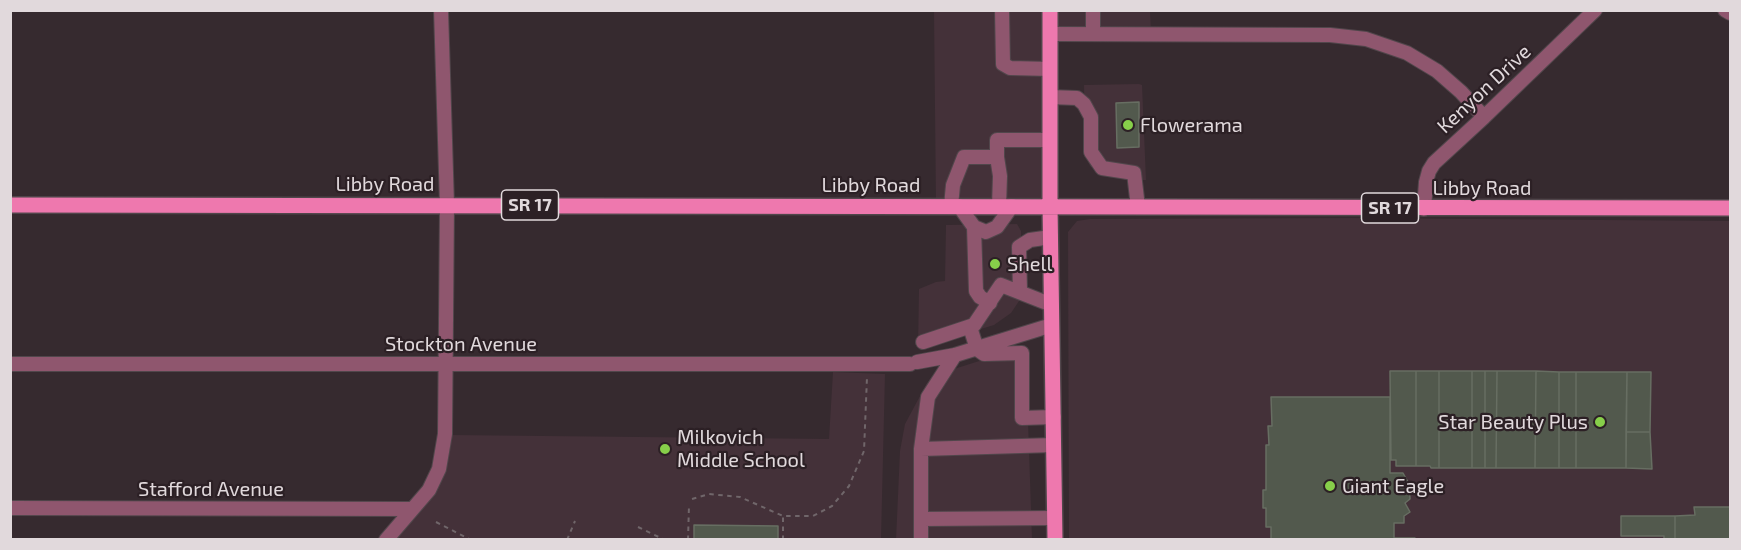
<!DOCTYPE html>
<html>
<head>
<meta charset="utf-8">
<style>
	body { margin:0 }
	#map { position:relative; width:1741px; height:550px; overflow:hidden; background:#362a2f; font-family:"Exo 2",sans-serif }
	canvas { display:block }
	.frame { position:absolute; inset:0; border:12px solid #e1d9dc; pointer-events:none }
</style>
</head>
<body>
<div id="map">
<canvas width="1741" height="550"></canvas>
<div class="frame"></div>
</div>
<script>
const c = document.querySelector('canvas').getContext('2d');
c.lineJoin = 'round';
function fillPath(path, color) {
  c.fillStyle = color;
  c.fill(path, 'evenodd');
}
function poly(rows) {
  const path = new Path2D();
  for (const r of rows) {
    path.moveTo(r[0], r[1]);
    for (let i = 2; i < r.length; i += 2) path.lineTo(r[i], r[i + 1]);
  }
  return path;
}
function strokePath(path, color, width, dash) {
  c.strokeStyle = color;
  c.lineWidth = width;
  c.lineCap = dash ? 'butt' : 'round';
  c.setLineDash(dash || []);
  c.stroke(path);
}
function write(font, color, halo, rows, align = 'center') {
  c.font = font + ' "Exo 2",sans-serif';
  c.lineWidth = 4.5;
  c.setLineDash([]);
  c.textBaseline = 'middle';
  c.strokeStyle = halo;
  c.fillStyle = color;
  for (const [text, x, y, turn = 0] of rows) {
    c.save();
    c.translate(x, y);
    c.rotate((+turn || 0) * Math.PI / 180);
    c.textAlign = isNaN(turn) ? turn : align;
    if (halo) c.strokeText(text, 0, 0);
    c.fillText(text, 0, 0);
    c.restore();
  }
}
fillPath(poly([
	[934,11,1150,11,1151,34,1050,34,1050,206,936,206],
	[1139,84,1142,85,1146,180,1124,180,1121,175,1098,173,1090,166,1085,155,1084,85],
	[1352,218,1730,221,1730,539,1069,539,1068,232,1077,221,1090,219],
	[1017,224,1021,231,1022,278,1019,301,1011,313,994,325,918,348,919,289,936,282,945,281,946,225],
	[1017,349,1026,361,1032,539,896,540,900,451,905,424,927,383,932,376],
	[833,372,885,374,881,539,394,540,400,532,450,435,829,439]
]), '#443139');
const building = poly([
	[1139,102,1139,147,1117,148,1116,103,1139,102],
	[1390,371,1416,371,1416,466,1396,466,1396,460,1391,460,1390,371],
	[1416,371,1439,371,1439,468,1431,468,1430,466,1416,466,1416,371],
	[1439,371,1472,371,1472,468,1439,468,1439,371],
	[1472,371,1485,371,1485,468,1472,468,1472,371],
	[1485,371,1497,371,1496,468,1485,468,1485,371],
	[1497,371,1536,371,1535,468,1496,468,1497,371],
	[1536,371,1559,372,1559,468,1535,468,1536,371],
	[1559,372,1576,372,1576,468,1559,468,1559,372],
	[1576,372,1627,372,1626,468,1576,468,1576,372],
	[1627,372,1651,372,1650,432,1626,432,1627,372],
	[1271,397,1390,397,1390,473,1403,473,1409,484,1410,499,1405,503,1410,512,1404,516,1404,523,1394,523,1394,538,1415,538,1416,540,1271,540,1271,527,1266,527,1266,508,1263,508,1263,490,1266,490,1266,445,1269,445,1268,426,1272,426,1271,397],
	[1626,432,1650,432,1652,469,1626,468,1626,432],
	[1694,507,1730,507,1730,540,1675,540,1675,516,1695,515,1694,507],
	[1621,516,1675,516,1675,540,1664,540,1664,536,1621,536,1621,516],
	[694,525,778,526,778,540,696,540,694,539,694,525]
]);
fillPath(building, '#52594d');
strokePath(building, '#676e62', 1.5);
const minor = poly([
	[1002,10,1003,64,1010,68,1050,69],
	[1093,10,1093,34],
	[1725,10,1730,13],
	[1050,34,1330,35,1366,39,1407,53,1437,71,1461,92,1484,117],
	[1050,97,1077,98,1084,104,1091,117,1091,152,1102,168,1134,173,1138,207],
	[997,157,997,140,1050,140],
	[951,206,953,185,964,157,997,157,1000,176,999,206],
	[959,206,974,227,986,232,997,227,1012,206],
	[1424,209,1426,182,1429,171,1434,163,1484,117,1595,10],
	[974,227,976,291,980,297,990,303],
	[1020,291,1019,247,1030,240,1051,237],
	[970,327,977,349,984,354,1022,353,1022,418,1054,417],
	[923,342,974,325,1001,285,1052,305],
	[917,362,955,355,1052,325],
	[10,364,910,364],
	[921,449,1054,445],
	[10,508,412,509],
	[921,519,1055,518],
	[386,540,429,490,439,469,445,434,447,205,441,10],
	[921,540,921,449,928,397,955,355]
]);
const major = poly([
	[1050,10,1050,206,1055,540],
	[10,205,1730,208]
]);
strokePath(minor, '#51464b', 16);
strokePath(major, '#51464b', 18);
strokePath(poly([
	[692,499,709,494,740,497,783,516,813,516,832,506,849,486,864,451,867,377],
	[436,522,471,540],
	[638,527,665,540],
	[567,540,575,521],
	[688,540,689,505],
	[783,540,783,516]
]), '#70666a', 2, [4.5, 4.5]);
strokePath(minor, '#8f566e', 14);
strokePath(major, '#ee78ae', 15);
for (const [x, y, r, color] of [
	[1128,125,6,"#87cf4a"],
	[995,264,6,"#87cf4a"],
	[1600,422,6,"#87cf4a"],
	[665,449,6,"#87cf4a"],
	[1330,486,6,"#87cf4a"]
]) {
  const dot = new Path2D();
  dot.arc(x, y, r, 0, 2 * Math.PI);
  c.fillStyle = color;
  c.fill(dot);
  strokePath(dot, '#2c2025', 2);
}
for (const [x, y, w] of [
	[530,205,57],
	[1390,208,57]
]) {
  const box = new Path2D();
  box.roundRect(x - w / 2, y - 15, w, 30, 4.5);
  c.fillStyle = '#2c2025';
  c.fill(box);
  strokePath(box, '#e1d9dc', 1.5);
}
write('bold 18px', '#e1d9dc', null, [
	["SR 17",530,205],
	["SR 17",1390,208]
]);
write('20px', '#e1d9dc', '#2c2025', [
	["Kenyon Drive",1484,89,-43],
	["Libby Road",385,184],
	["Libby Road",871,185],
	["Libby Road",1482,188],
	["Stockton Avenue",461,344],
	["Stafford Avenue",211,489]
]);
write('20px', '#e1d9dc', '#2c2025', [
	["Flowerama",1140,125],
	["Shell",1007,264],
	["Star Beauty Plus",1588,422,"right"],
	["Milkovich",677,437],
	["Middle School",677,460],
	["Giant Eagle",1342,486]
], 'left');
</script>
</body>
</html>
